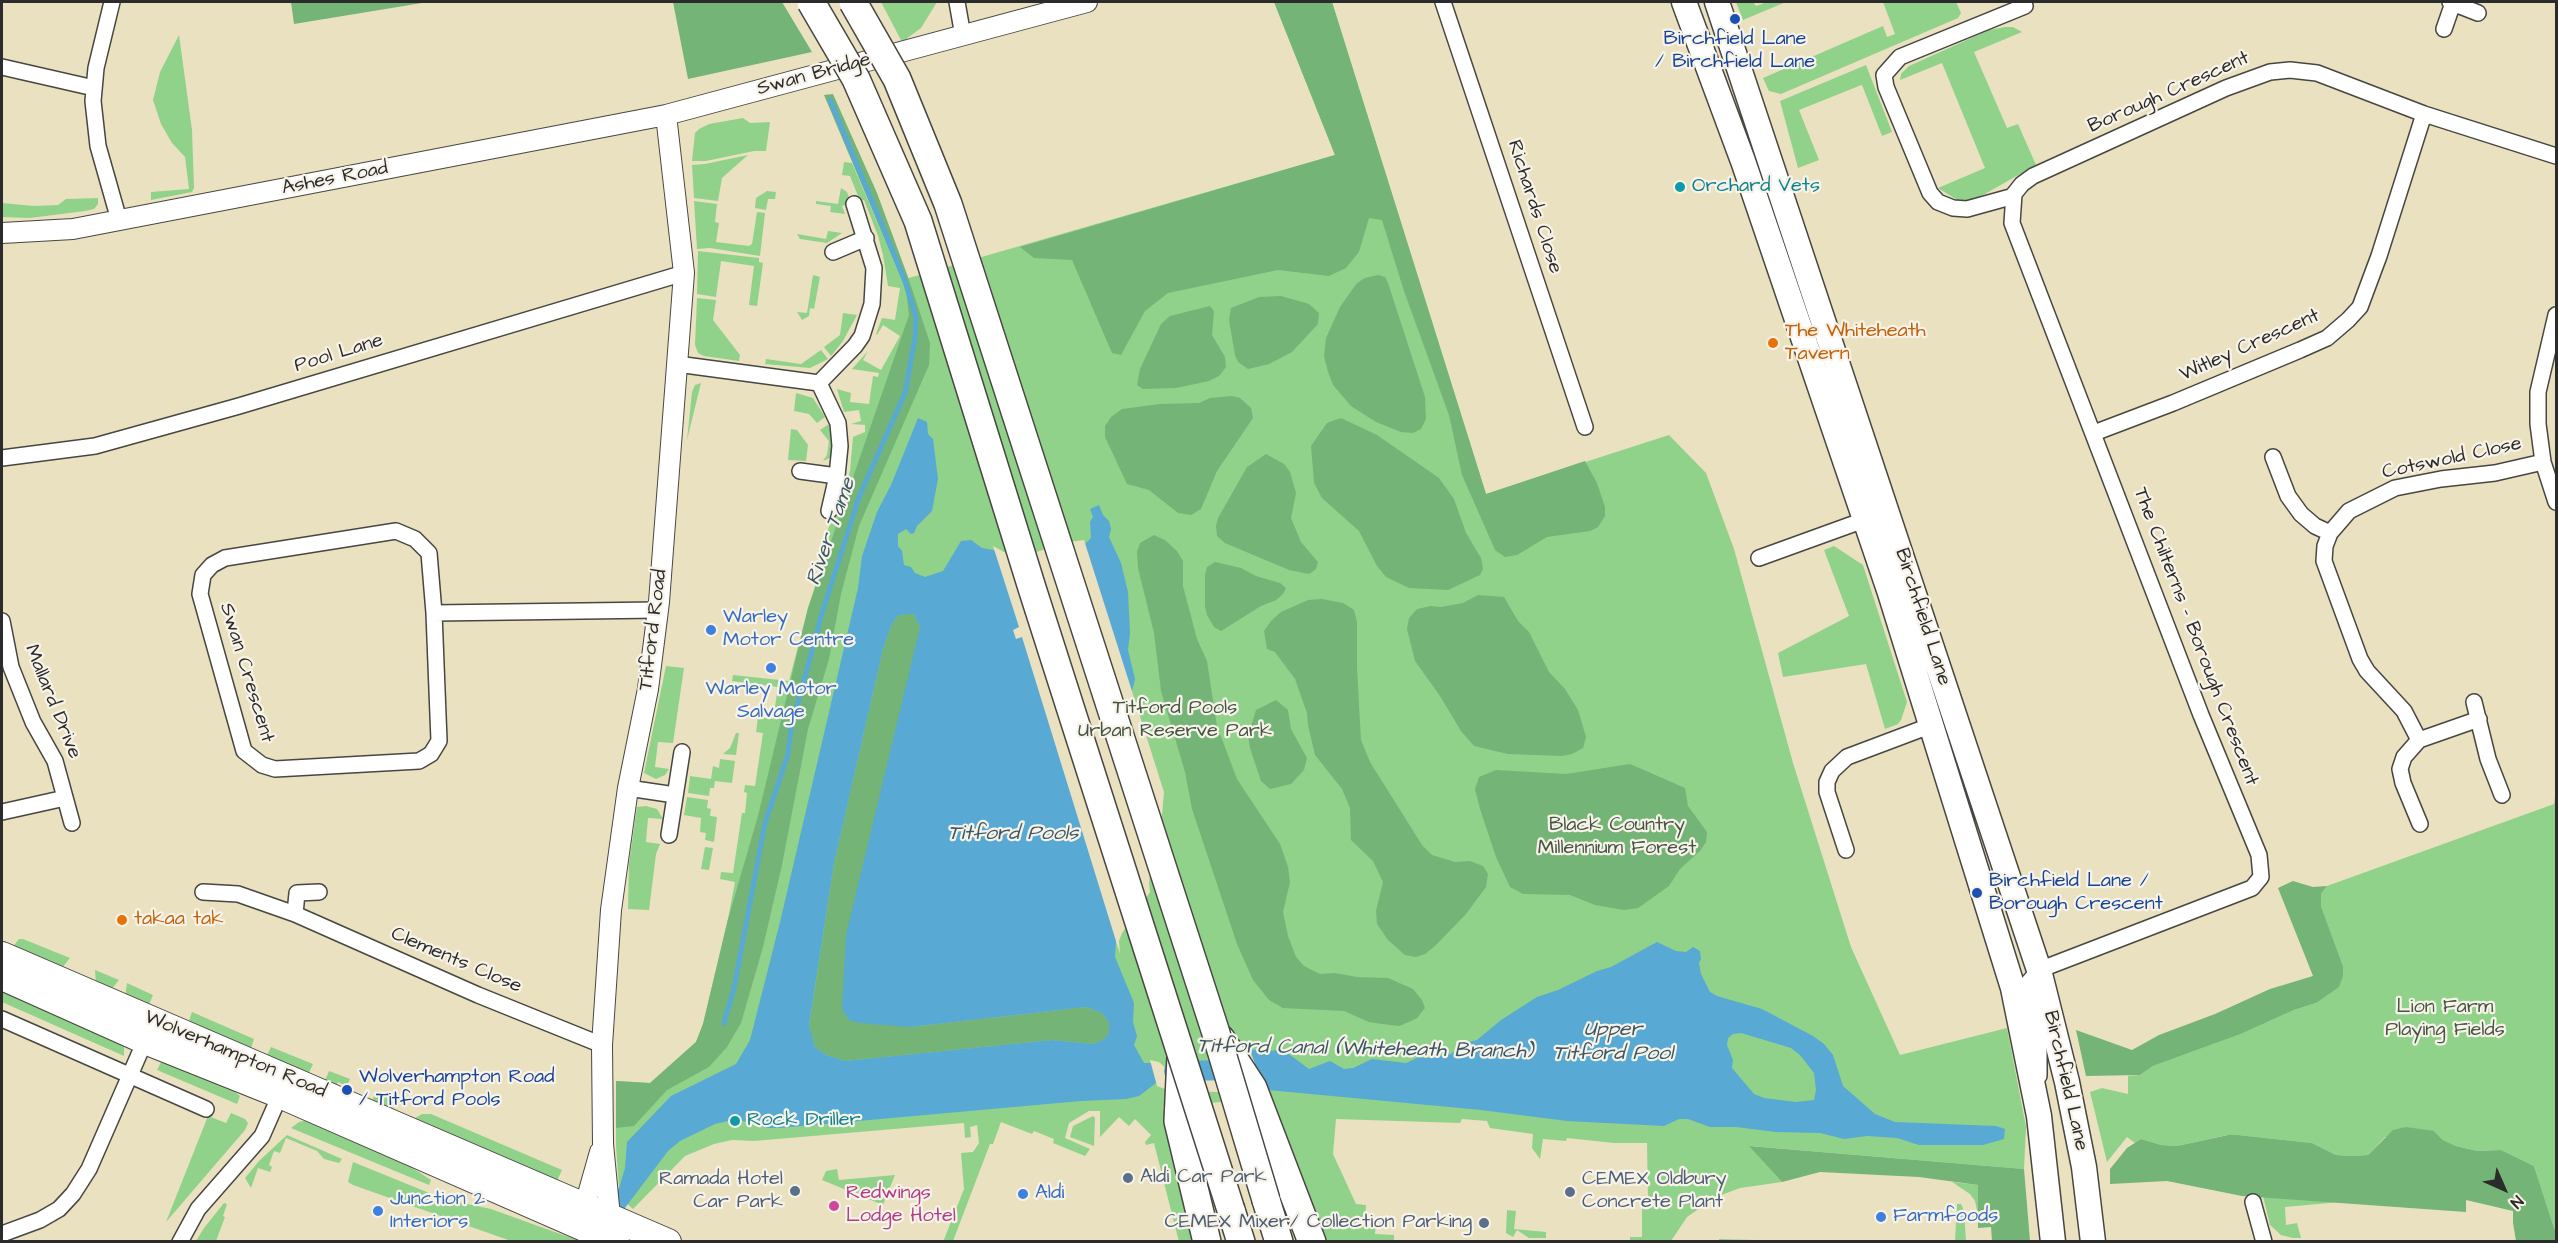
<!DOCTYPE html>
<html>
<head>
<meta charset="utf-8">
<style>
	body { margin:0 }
	#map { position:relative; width:2558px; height:1243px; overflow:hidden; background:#eae1c0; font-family:"Architects Daughter",sans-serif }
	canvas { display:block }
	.frame { position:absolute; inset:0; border:3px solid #2b2b2b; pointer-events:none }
	.north { position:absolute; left:2474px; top:1159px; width:60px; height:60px; -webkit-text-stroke:4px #f7f3e8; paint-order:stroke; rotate:135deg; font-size:16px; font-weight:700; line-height:24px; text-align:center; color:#2b2b2b }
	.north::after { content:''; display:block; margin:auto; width:21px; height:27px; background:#2b2b2b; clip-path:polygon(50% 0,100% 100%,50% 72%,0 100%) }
</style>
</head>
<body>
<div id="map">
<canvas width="2558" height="1243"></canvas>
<div class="frame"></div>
<div class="north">N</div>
</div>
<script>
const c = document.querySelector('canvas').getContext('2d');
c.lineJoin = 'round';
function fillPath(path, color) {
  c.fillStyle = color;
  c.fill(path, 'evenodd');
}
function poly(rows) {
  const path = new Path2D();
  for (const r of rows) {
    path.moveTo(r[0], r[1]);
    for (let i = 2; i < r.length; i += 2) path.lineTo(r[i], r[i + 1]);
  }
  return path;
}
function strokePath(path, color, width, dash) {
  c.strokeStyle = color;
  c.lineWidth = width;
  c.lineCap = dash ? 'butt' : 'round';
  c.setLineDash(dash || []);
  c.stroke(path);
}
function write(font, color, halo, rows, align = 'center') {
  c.font = font + ' "Architects Daughter",sans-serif';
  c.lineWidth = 4.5;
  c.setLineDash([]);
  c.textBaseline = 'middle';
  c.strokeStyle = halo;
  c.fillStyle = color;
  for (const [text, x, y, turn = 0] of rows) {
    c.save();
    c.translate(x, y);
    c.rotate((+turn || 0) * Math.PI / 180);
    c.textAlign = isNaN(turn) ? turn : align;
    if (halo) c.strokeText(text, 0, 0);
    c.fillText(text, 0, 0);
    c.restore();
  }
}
fillPath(poly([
	[881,2,937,2,921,28,902,42],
	[1274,2,1332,2,1486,494,1669,435,1706,473,1734,549,1793,763,1851,947,1900,1055,2007,1028,2026,1127,2024,1169,1750,1146,1782,1182,1740,1188,1716,1197,1687,1217,1671,1241,1630,1242,1630,1237,1642,1237,1642,1201,1648,1201,1647,1143,1614,1143,1567,1138,1566,1141,1543,1139,1540,1159,1532,1148,1533,1134,1490,1128,1487,1121,1462,1119,1460,1123,1336,1119,1333,1154,1356,1204,1366,1205,1365,1219,1376,1220,1375,1234,1394,1235,1394,1241,1326,1242,1268,1098,1163,1107,1196,1241,1179,1242,1154,1143,1146,1145,1145,1142,1151,1135,1135,1119,1129,1126,1119,1117,1100,1137,1100,1111,1089,1111,1069,1123,1065,1138,1090,1149,1085,1156,1053,1143,1054,1139,1034,1131,1032,1134,1001,1122,993,1144,990,1144,953,1241,943,1242,964,1189,961,1153,973,1152,979,1143,977,1125,970,1127,971,1137,965,1138,964,1123,754,1141,732,1140,714,1144,685,1156,633,1209,622,1199,619,1188,616,1146,616,1081,650,1083,696,1042,703,1024,728,919,735,882,720,879,721,872,733,873,742,813,745,813,747,793,744,792,745,785,755,786,763,733,756,732,758,717,773,719,778,687,732,681,733,675,789,681,808,608,824,559,820,557,833,513,837,513,850,471,853,437,865,432,865,425,851,424,861,421,859,410,844,412,837,389,851,393,850,402,869,404,873,376,878,377,879,373,852,369,868,351,863,360,881,370,900,336,883,325,877,335,876,334,882,318,895,320,900,288,888,286,883,255,878,236,864,200,860,201,850,176,842,175,844,162,852,163,902,280,1335,155],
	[1736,2,1753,2,1756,6,1767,2,1786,2,1743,20],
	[1883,2,1956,2,1961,13,1958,18,1781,94,1769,91,1763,78,1883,26,1887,37,1895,34],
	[2005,27,2013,27,2022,32,1974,52,2007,128,2018,124,2036,165,1983,195,1967,201,1959,201,1938,188,1985,168,1942,63,1900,80,1901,74,1909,66,1989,30],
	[179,35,192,130,194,188,192,192,151,200,151,192,189,189,185,157,172,143,161,124,153,100,160,72],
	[1866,65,1892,132,1882,136,1862,85,1859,86,1799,110,1819,160,1798,168,1780,101],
	[743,118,750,123,770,122,766,151,754,151,706,161,692,161,695,133,699,129,709,124],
	[748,155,722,178,718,201,694,198,692,165,705,164],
	[841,188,847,192,851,203,842,206,845,214,830,212,831,206,816,204,816,201,838,204],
	[767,191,776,192,775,199,768,199,766,210,755,208,756,198],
	[98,198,98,204,94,209,85,211,30,218,2,217,2,203,34,206,58,205,66,199],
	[694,201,717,204,715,222,719,223,716,242,749,246,752,244,757,212,765,213,760,256,710,248,697,249],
	[828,231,842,233,827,243,800,239,797,234,826,239],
	[698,251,759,258,759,262,763,263,757,306,749,305,754,266,721,261,716,297,697,294],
	[813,275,820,277,814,309,810,308,809,316,802,320,797,312,807,313],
	[697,298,716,300,713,320,740,355,739,361,704,356,698,353,695,345],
	[843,313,857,315,843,341,831,356,824,347,840,335],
	[821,350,828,359,810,368,765,364,766,359,801,364],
	[701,383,687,440,692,392,695,385],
	[796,393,813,398,825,417,817,423,809,414,794,411],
	[829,424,833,447,832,457,823,461,827,455,829,441,820,430],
	[791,429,797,430,808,445,806,461,788,460],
	[1834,546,1863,565,1907,702,1901,720,1898,724,1885,729,1866,664,1783,677,1778,653,1849,616,1824,550],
	[666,666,684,668,673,743,658,742,655,767,669,769,665,775,656,779,644,773],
	[736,733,739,733,736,755,723,754,730,748],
	[720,759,735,761,732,783,715,781,714,788,710,788,709,796,688,793,690,776,711,779,713,766,719,768],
	[2556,790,2556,1234,2534,1166,2501,1150,2477,1151,2456,1146,2443,1140,2434,1131,2385,1137,2368,1155,2353,1156,2336,1155,2312,1143,2238,1135,2227,1135,2177,1146,2161,1145,2141,1139,2135,1143,2127,1137,2107,1162,2090,1092,2102,1088,2128,1094,2128,1076,2140,1075,2153,1066,2241,1034,2294,1010,2316,1003,2343,976,2343,966,2321,906,2321,894,2327,886,2554,804],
	[687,797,708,800,707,808,711,809,710,816,717,817,714,842,705,840,706,833,700,832,701,818,684,815],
	[646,806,657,809,663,819,648,818,646,842,660,844,656,854,649,910,628,909,629,864,637,807],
	[705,847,713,848,709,870,701,869],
	[19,939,23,939,70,958,61,969,12,948],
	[95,970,119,980,110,991,96,985],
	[127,983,153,995,148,1007,125,997],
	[2,986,120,1039,124,1047,124,1056,2,1002],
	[192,1012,254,1039,250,1051,188,1024],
	[271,1047,313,1064,307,1077,265,1059],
	[163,1058,224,1084,240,1096,237,1104,157,1070],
	[329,1071,350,1079,347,1086,338,1082,336,1088,324,1083],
	[376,1091,385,1095,391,1102,393,1110,371,1104],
	[231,1113,245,1119,248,1123,245,1130,166,1222,208,1116,226,1123],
	[422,1114,431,1114,562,1170,556,1183,410,1121],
	[1093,1116,1095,1118,1094,1146,1070,1137,1073,1126],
	[308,1120,397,1158,431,1180,429,1185,291,1128,299,1122],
	[287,1135,342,1159,339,1163,324,1159,317,1151,286,1138,280,1153,274,1151,269,1165,272,1167,270,1172,258,1168,251,1188,245,1178,259,1161],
	[353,1162,444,1199,491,1209,577,1240,511,1241,353,1185,348,1182],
	[837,1169,839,1180,895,1175,883,1205,822,1180,826,1171],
	[1952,1182,1979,1185,1978,1215,1975,1201,1970,1194],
	[2263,1196,2340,1202,2285,1207,2286,1225,2297,1223,2301,1238,2293,1238,2281,1235,2270,1225],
	[224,1203,227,1204,223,1216,225,1217,216,1241,196,1241,204,1228],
	[1957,1204,1961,1204,1964,1211,1966,1241,1955,1241],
	[1507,1210,1516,1211,1514,1229,1546,1232,1546,1238,1529,1238,1517,1230,1513,1237,1506,1233],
	[1719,1239,1795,1241,1719,1242]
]), '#90d28a');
fillPath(poly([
	[291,2,422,2,422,3,294,24],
	[673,2,782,2,812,52,688,79],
	[1274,2,1332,2,1486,494,1585,461,1597,483,1605,507,1605,516,1598,527,1590,531,1547,537,1517,555,1505,557,1495,550,1462,475,1449,415,1404,291,1382,220,1369,218,1359,252,1346,268,1329,276,1278,270,1168,293,1145,311,1121,355,1112,353,1072,260,1034,258,1020,247,1335,155],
	[833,94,877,193,908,277,930,343,929,365,859,526,841,594,829,659,808,729,782,865,763,947,741,1023,727,1047,709,1067,667,1090,634,1126,616,1128,616,1081,650,1083,696,1042,703,1024,728,919,758,816,808,608,909,315,906,290,824,95],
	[1378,275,1385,277,1388,283,1425,397,1426,419,1421,429,1413,433,1401,432,1376,422,1351,406,1333,385,1328,372,1324,356,1326,338,1340,307,1357,283,1365,278],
	[1281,296,1309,304,1319,313,1318,324,1292,352,1269,364,1248,369,1238,362,1235,355,1229,320,1231,308,1259,297],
	[1210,306,1214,311,1212,335,1225,357,1226,367,1219,376,1209,381,1176,388,1143,389,1137,385,1140,369,1161,324,1170,316],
	[1232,396,1240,398,1251,408,1253,418,1217,471,1201,509,1191,515,1178,513,1149,490,1127,484,1105,437,1105,426,1111,417,1122,409,1160,404,1199,403,1210,398],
	[1341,418,1377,435,1439,478,1454,499,1466,533,1481,558,1483,569,1480,575,1448,590,1409,588,1386,577,1377,566,1359,531,1322,498,1314,483,1311,446,1327,423],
	[1266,454,1284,464,1290,472,1296,493,1291,518,1301,542,1318,562,1316,569,1309,574,1289,570,1225,543,1217,536,1216,526,1218,518,1247,467],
	[1154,535,1165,540,1177,551,1183,561,1183,586,1197,639,1207,661,1217,726,1237,779,1280,844,1288,867,1290,882,1283,912,1288,936,1296,957,1304,966,1320,974,1335,973,1357,977,1388,978,1413,989,1422,1000,1425,1008,1417,1018,1409,1022,1399,1026,1382,1024,1369,1022,1344,1011,1283,1008,1269,1000,1253,980,1237,944,1192,809,1185,772,1161,691,1154,633,1138,568,1137,552,1140,543],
	[1215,562,1241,568,1256,576,1280,583,1286,588,1283,594,1276,600,1261,606,1221,631,1214,627,1207,615,1205,606,1205,575,1207,567],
	[1478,595,1504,597,1518,621,1529,632,1549,672,1565,689,1578,710,1586,737,1583,748,1572,754,1562,756,1508,754,1474,746,1461,731,1440,696,1415,661,1407,629,1409,618,1417,609,1431,606,1441,607,1463,603],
	[1322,599,1343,603,1354,610,1357,622,1357,668,1361,740,1370,762,1422,845,1432,855,1455,862,1470,861,1483,866,1488,874,1486,887,1466,914,1435,946,1425,954,1416,957,1405,955,1388,940,1377,924,1376,911,1383,882,1373,861,1351,840,1350,808,1342,789,1315,755,1308,725,1307,713,1295,679,1275,652,1267,649,1264,631,1271,621,1281,612,1308,600],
	[906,614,914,614,920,627,910,1027,1086,1007,1102,1013,1109,1023,1109,1033,1103,1040,1093,1044,1052,1040,845,1061,826,1055,815,1047,809,1026,834,863,883,649,891,626,897,616],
	[1276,700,1288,710,1291,729,1307,758,1304,770,1291,784,1270,789,1261,781,1250,748,1248,736,1256,710],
	[1630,764,1685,788,1688,806,1707,832,1706,842,1700,851,1680,869,1669,886,1638,908,1624,910,1595,905,1570,895,1523,894,1510,887,1496,857,1480,809,1475,789,1479,777,1496,770,1566,774],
	[2293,881,2313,887,2327,886,2321,894,2321,906,2343,966,2343,976,2339,987,2316,1003,2294,1010,2241,1034,2153,1066,2140,1075,2086,1076,2076,1030,2132,1050,2159,1035,2215,1014,2270,989,2313,976,2278,888],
	[2406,1127,2434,1131,2443,1140,2456,1146,2477,1151,2501,1150,2534,1166,2556,1234,2556,1241,2516,1241,2513,1223,2513,1211,2466,1200,2466,1212,2242,1196,2167,1181,2110,1184,2110,1169,2127,1148,2141,1139,2161,1145,2177,1146,2228,1135,2238,1135,2312,1143,2336,1155,2353,1156,2368,1155,2393,1130],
	[1749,1146,2024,1169,2030,1241,1992,1241,1991,1227,1978,1228,1978,1185,1919,1177,1820,1172,1782,1182]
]), '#74b476');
fillPath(poly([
	[918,418,927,422,928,434,933,439,938,479,932,511,917,526,914,533,911,534,906,529,898,534,898,546,902,551,904,565,911,567,915,573,925,577,943,571,961,541,971,540,982,548,1022,555,1085,544,1091,538,1090,522,1093,517,1090,509,1099,505,1103,515,1109,521,1111,529,1109,537,1121,563,1128,592,1130,633,1128,650,1135,679,1132,691,1137,907,1116,941,1115,957,1134,1003,1133,1022,1137,1036,1134,1045,1144,1063,1151,1063,1163,1071,1240,1069,1244,1048,1265,1052,1282,1049,1309,1069,1330,1061,1344,1069,1353,1068,1372,1059,1406,1063,1419,1057,1427,1058,1451,1054,1464,1043,1477,1040,1501,1020,1537,997,1558,990,1597,971,1611,967,1657,942,1676,951,1686,952,1693,947,1700,951,1701,959,1699,963,1701,974,1710,992,1717,996,1762,1009,1813,1036,1824,1044,1833,1055,1843,1086,1875,1114,1895,1122,1996,1126,2005,1129,2004,1139,1983,1145,1919,1145,1897,1138,1867,1136,1844,1139,1820,1133,1776,1132,1736,1127,1710,1127,1688,1119,1679,1119,1664,1126,1567,1121,1481,1110,1268,1090,1156,1083,1139,1096,1126,1099,1081,1101,780,1128,767,1128,736,1119,715,1124,680,1141,668,1151,600,1241,576,1242,619,1188,625,1168,627,1142,671,1096,736,1064,750,1040,780,922,858,588,862,556,877,512,891,485],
	[906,614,914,614,920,627,846,935,842,1009,849,1020,859,1023,910,1027,1086,1007,1102,1013,1109,1023,1109,1033,1103,1040,1093,1044,1052,1040,845,1061,826,1055,815,1047,809,1025,834,863,883,649,891,626,897,616],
	[1741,1033,1791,1048,1800,1055,1814,1073,1816,1090,1814,1100,1796,1102,1764,1098,1754,1094,1732,1068,1733,1060,1727,1045,1728,1038,1733,1034]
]), '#58a9d3');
fillPath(poly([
	[1084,540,1164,792,1162,815,1156,824,1149,883,1150,892,1122,933,1119,941,1120,954,1022,637,1016,639,1013,630,1019,627,993,546,1004,552,1012,549,1033,553,1069,542],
	[1245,1045,1248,1045,1266,1093,1170,1091,1157,1086,1150,1060,1159,1062,1168,1070,1237,1066,1238,1052]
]), '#eae1c0');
strokePath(poly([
	[724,1023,734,988,765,823,788,754,791,729,822,613,859,497,905,393,915,338,916,317,905,281,830,100]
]), '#58a9d3', 5);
strokePath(poly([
	[1174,1071,1240,1070]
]), '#58a9d3', 20);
const minor = poly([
	[112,2,96,68,93,101,98,146,119,220],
	[957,2,963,36],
	[1443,2,1585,427],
	[2450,2,2478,13],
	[2444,29,2453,3],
	[2,67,94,88],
	[2014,196,1967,209,1953,208,1938,202,1930,193,1886,87,1884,75,1900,57,2025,6],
	[833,252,866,238],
	[2556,315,2538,392,2538,424,2543,462,2556,502],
	[677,364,819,383],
	[819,383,855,346,862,336,872,304,874,268,854,204],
	[819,383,838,423,840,446,837,476,829,511],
	[2094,433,2173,403,2300,350,2327,338,2348,320,2360,307,2379,256,2424,114],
	[2273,457,2288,496,2301,514,2315,526,2330,533],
	[2,458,95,446,239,406,684,273],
	[800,471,837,476],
	[396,531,415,539,429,553,434,613,439,741,431,754,419,761,275,769,262,765,244,751,200,594,203,575,212,565,225,558,396,531],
	[1759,558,1864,520],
	[434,613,658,610],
	[2,621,11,667,33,722,55,761,72,823],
	[2474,702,2488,759,2502,795],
	[2419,740,2404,711,2367,671,2360,659,2324,561,2325,546,2330,533,2349,511,2395,488,2441,479,2495,473,2543,462],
	[628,788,675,795],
	[2,812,65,798],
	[2420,824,2403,783,2400,769,2404,757,2419,740,2479,719],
	[669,835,682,752],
	[1846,850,1827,792,1827,782,1832,771,1847,757,1932,725],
	[203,892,238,894,295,914,478,995,602,1045],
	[295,914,297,893,319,892],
	[2,1019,206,1109],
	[2039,1076,2039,1048,2027,984,2039,970,2252,888,2261,877,2259,855,2201,715,2012,223,2014,194,2022,184,2033,176,2226,88,2270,72,2290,70,2317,73,2424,114,2556,156],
	[2253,1202,2264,1242],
	[2,1234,40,1220,59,1209,73,1194,89,1169,148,1034],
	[180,1242,198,1209,262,1136,280,1095]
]);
const tertiary = poly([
	[2,233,73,229,666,115,1087,2],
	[585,1205,600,1152],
	[600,1221,610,1217,603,1144,602,1045,611,910,628,788,648,689,659,602,684,273,666,115]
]);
const primary = poly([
	[1684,2,1743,161,1890,593,2013,988,2039,1116,2053,1242],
	[1717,2,2039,970,2067,1082,2084,1167,2093,1242]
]);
const trunk = poly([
	[2,955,668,1242],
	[2,977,145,1041,280,1095,616,1242]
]);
const motorway = poly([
	[1221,1039,1253,1088,1312,1242],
	[1181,1057,1178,1121,1207,1242],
	[1266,1200,1279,1242],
	[1231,1210,1241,1242]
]);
strokePath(minor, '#484641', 18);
strokePath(tertiary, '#484641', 22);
strokePath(primary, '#484641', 27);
strokePath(trunk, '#484641', 28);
strokePath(motorway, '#484641', 30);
strokePath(minor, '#fff', 15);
strokePath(tertiary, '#fff', 20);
strokePath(primary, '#fff', 24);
strokePath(trunk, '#fff', 26);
strokePath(motorway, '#fff', 27);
const motorwayBridge = poly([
	[811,2,856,79,918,221,1032,588,1231,1210],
	[853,2,897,79,948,204,1215,1030,1266,1200]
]);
strokePath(motorwayBridge, '#484641', 30, []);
strokePath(motorwayBridge, '#fff', 27);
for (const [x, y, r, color] of [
	[1735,19,6,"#1a4fb4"],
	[1680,187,6,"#0f9aa8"],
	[1773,343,6,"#e8710a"],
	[711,630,6,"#3f7fe0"],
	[771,668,6,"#3f7fe0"],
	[1977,893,6,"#1a4fb4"],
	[122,920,6,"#e8710a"],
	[347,1090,6,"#1a4fb4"],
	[735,1121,6,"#0f9aa8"],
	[1128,1178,6,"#5c6f8a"],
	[795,1191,6,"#5c6f8a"],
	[1570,1192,6,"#5c6f8a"],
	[1023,1194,6,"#3f7fe0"],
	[834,1206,6,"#d1479c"],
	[378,1211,6,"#3f7fe0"],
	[1881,1217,6,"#3f7fe0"],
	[1484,1223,6,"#5c6f8a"]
]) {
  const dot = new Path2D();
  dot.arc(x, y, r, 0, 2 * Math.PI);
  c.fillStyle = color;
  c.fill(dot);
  strokePath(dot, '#f7f3e8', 2);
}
write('20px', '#164399', '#f7f3e8', [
	["Birchfield Lane",1735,40,"center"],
	["/ Birchfield Lane",1735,63,"center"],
	["Birchfield Lane /",1989,882],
	["Borough Crescent",1989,905],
	["Wolverhampton Road",359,1078],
	["/ Titford Pools",359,1101]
], 'left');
write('20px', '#2b2b2b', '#f7f3e8', [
	["Swan Bridge",814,75,-15],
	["Borough Crescent",2169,93,-24],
	["Ashes Road",335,179,-11],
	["Richards Close",1534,207,72],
	["Witley Crescent",2250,346,-24],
	["Pool Lane",339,354,-17],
	["Cotswold Close",2452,459,-12],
	["Birchfield Lane",1922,617,72],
	["Titford Road",654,630,-83],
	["The Chilterns - Borough Crescent",2195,637,69],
	["Swan Crescent",246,673,73],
	["Mallard Drive",52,702,68],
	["Clements Close",456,961,23],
	["Wolverhampton Road",235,1055,23],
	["Birchfield Lane",2065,1081,77]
]);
write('20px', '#0d838f', '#f7f3e8', [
	["Orchard Vets",1692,187],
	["Rock Driller",747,1121]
], 'left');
write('20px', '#c56008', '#f7f3e8', [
	["The Whiteheath",1785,332],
	["Tavern",1785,355],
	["takaa tak",134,920]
], 'left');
write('20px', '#366cbe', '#f7f3e8', [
	["Warley",723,618],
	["Motor Centre",723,641],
	["Warley Motor",771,690,"center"],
	["Salvage",771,713,"center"],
	["Aldi",1035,1194],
	["Junction 2",390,1200],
	["Interiors",390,1223],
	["Farmfoods",1893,1217]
], 'left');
write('20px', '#445543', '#f7f3e8', [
	["Titford Pools",1175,709],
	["Urban Reserve Park",1175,732],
	["Black Country",1617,826],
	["Millennium Forest",1617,849],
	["Lion Farm",2445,1008],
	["Playing Fields",2445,1031]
]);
write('20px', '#4e5e75', '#f7f3e8', [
	["Aldi Car Park",1140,1178],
	["Ramada Hotel",783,1180,"right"],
	["Car Park",783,1203,"right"],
	["CEMEX Oldbury",1582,1180],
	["Concrete Plant",1582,1203],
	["CEMEX Mixer/ Collection Parking",1472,1223,"right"]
], 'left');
write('20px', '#b23c85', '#f7f3e8', [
	["Redwings",846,1194],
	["Lodge Hotel",846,1217]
], 'left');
write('italic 21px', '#3b5766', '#f7f3e8', [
	["River Tame",832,532,-71],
	["Titford Pools",1013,835],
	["Upper",1613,1031],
	["Titford Pool",1613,1055],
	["Titford Canal (Whiteheath Branch)",1365,1050,1]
]);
</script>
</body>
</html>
